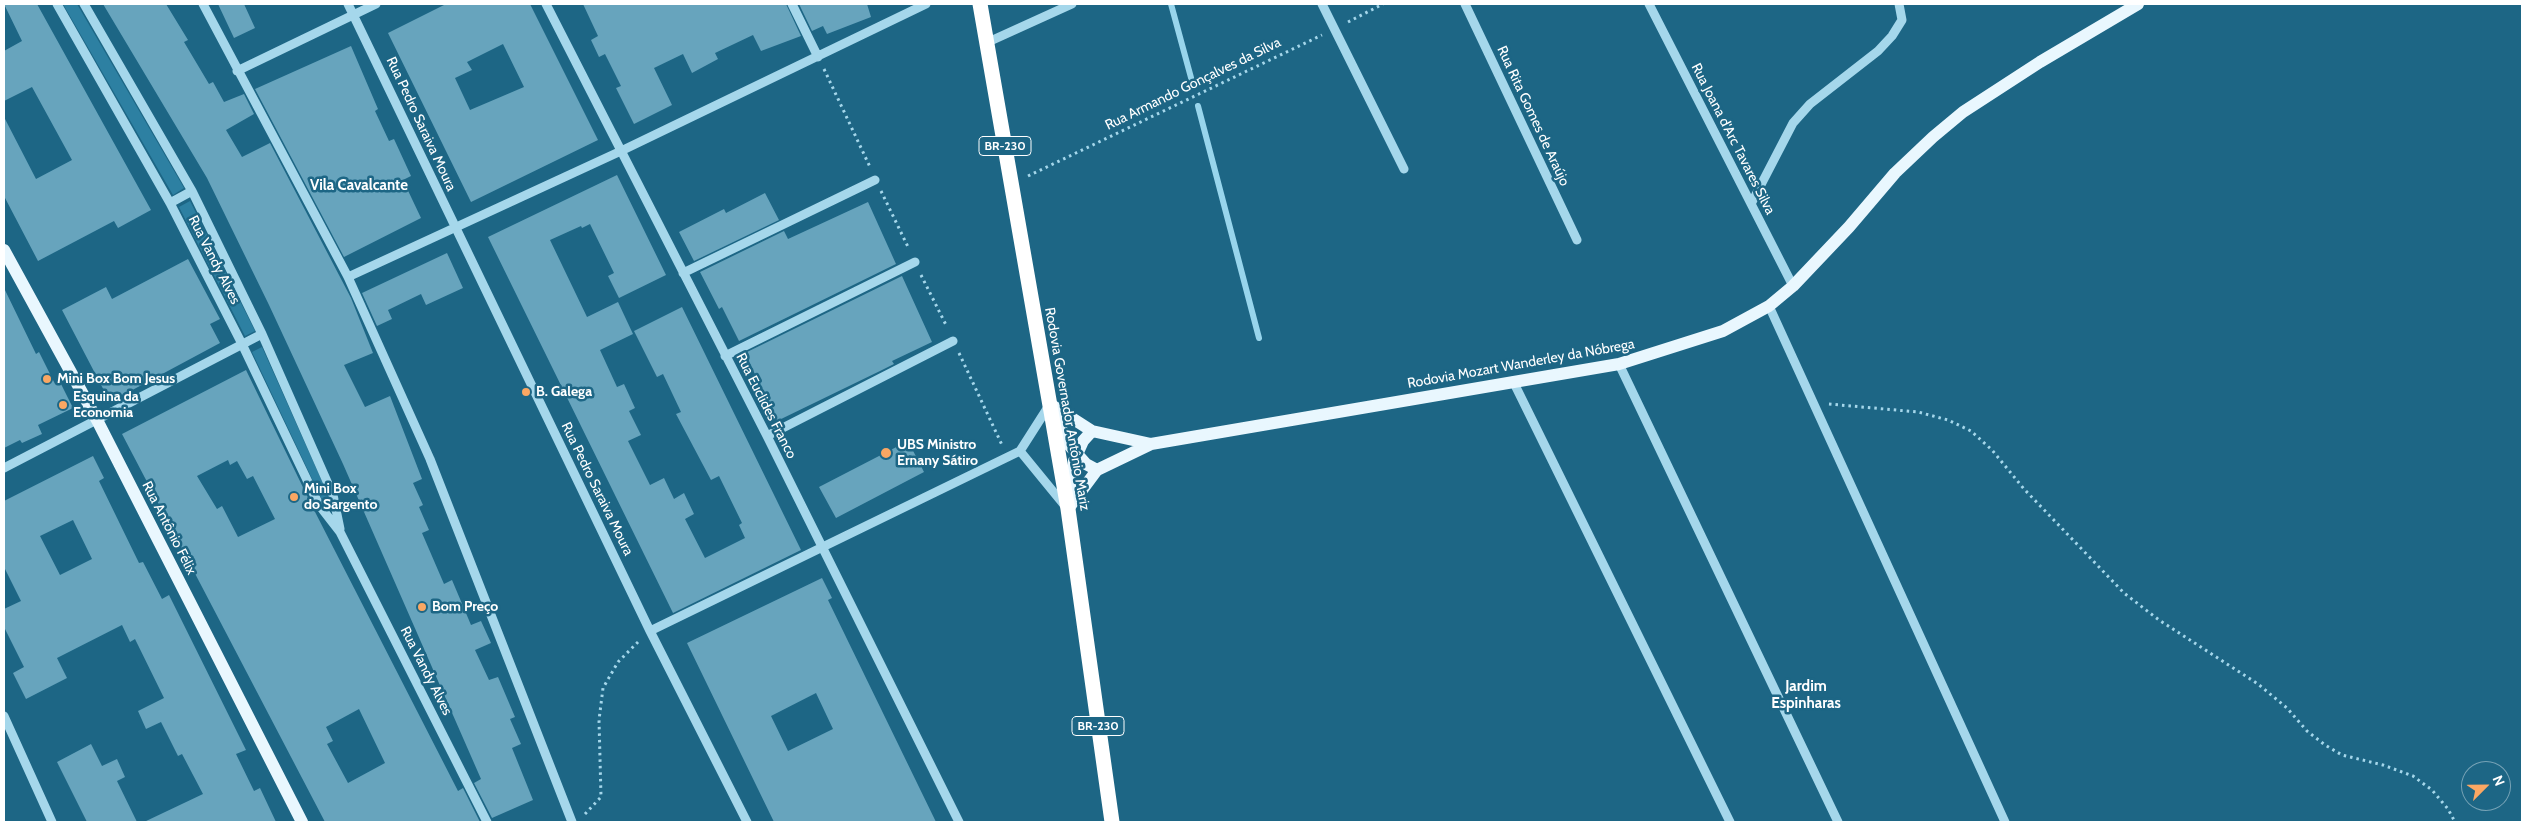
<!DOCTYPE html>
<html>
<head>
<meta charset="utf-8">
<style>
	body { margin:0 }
	#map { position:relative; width:2526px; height:826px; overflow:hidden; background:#1d6685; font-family:Cabin,sans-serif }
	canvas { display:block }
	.frame { position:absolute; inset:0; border:5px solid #fff; pointer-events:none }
	.north { position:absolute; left:2461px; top:761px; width:50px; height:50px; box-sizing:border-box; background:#1d6685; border:1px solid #77a3b6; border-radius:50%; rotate:67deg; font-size:14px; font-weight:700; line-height:20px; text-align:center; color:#fff }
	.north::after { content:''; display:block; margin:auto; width:18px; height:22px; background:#faa763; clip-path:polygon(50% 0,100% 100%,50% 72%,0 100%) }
</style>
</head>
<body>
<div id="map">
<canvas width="2526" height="826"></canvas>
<div class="frame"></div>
<div class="north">N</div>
</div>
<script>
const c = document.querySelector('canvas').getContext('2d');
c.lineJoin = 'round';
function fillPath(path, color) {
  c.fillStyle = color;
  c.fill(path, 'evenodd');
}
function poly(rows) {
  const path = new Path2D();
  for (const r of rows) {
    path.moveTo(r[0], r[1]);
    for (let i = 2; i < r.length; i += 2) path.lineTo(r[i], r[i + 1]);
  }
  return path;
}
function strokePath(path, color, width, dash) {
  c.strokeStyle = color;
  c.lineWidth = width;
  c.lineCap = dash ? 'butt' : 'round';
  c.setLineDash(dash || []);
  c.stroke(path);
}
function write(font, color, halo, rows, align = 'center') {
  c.font = font + ' Cabin,sans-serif';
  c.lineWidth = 5;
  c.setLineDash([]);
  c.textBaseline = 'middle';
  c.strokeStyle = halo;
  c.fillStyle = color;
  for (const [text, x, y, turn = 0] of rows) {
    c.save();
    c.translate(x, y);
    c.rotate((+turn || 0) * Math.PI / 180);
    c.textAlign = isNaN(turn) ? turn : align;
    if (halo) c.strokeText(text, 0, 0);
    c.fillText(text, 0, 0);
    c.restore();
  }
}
fillPath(poly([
	[63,4,77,4,184,188,173,195],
	[190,201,255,331,245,336,179,207],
	[262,347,330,499,323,502,252,352]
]), '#2d80a2');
strokePath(poly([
	[1171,4,1193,85],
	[1198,106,1259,338]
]), '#98d5ec', 6);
fillPath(poly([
	[4,4,37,4,151,210,118,228,114,221,38,261,4,196,4,117,36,179,72,160,32,87,4,101,4,51,22,41],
	[103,4,166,4,188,40,184,42,209,84,213,82,224,102,244,94,254,114,226,130,242,157,270,143,351,298,373,353,344,365,365,407,390,396,422,479,413,483,423,505,419,507,429,530,422,533,444,584,452,580,471,625,481,621,491,643,475,650,489,680,498,677,515,717,510,719,521,744,512,748,533,800,492,818,474,783,481,779,343,464,269,305,207,178],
	[218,4,244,4,255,28,234,38],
	[446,4,530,4,598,140,471,202,388,33],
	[503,44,524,87,470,110,455,78,472,70,467,62],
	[583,4,786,4,801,36,761,51,753,35,715,53,718,59,692,73,683,54,654,68,672,105,634,124,616,88,621,86,605,54,599,57,591,40,598,36],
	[799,4,867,4,871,17,827,34,823,26,812,31],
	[351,46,378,109,375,111,389,141,394,139,411,176,403,180,421,218,344,257,255,89],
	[617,175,666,275,619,298,608,276,614,273,590,224,582,228,581,226,550,240,587,317,618,302,633,334,600,350,617,387,624,384,635,408,629,411,641,435,628,441,650,485,664,478,674,499,684,493,694,514,685,519,705,558,745,538,739,525,742,523,719,476,711,480,676,414,681,412,663,374,657,377,634,331,682,307,801,550,673,613,488,237],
	[765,193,779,220,694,261,679,232,724,209,726,213],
	[868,202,896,264,739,341,722,307,719,309,700,272,784,231,788,239],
	[447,253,463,288,426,305,421,294,388,310,392,319,377,326,362,293],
	[188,259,220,319,210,324,220,343,110,402,62,310,106,287,112,299],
	[902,276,932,342,892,361,894,364,880,371,777,421,745,353],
	[4,288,36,354,39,352,55,384,60,382,73,408,38,425,42,434,22,443,20,440,4,448],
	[246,370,313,508,458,791,463,788,480,822,325,822,122,434],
	[228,460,230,465,237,461,247,479,253,476,275,519,238,537,222,506,217,509,197,476],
	[359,709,385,763,348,783,327,744,333,741,326,727],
	[908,441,924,472,836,518,819,487],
	[93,456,104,478,99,481,139,563,143,562,162,599,169,595,246,750,236,754,254,791,260,788,276,822,144,822,203,794,182,754,178,756,161,722,146,729,138,711,164,698,135,639,130,642,122,625,57,658,67,678,26,699,13,673,24,667,4,627,4,609,21,601,4,567,4,501],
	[73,520,92,559,60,575,40,536],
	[822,578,832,598,828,600,936,822,774,822,687,643],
	[816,693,833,729,788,751,771,716],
	[91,744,102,766,117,759,125,777,117,781,137,822,87,822,57,762]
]), '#67a4bd');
strokePath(poly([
	[1348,22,1383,4],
	[824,69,870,167],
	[1028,176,1322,35],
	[881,191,909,249],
	[921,275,947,327],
	[959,353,1002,445],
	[1829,404,1918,412,1948,420,1971,431,1992,450,2024,489,2124,593,2159,620,2258,684,2287,708,2307,731,2325,745,2342,755,2383,765,2413,776,2432,790,2448,809,2455,822],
	[585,814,601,797,599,720,603,688,618,662,638,642]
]), '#a5d7eb', 3, [2.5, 4]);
strokePath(poly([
	[57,4,170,203,242,344,319,505,340,532,487,822],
	[84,4,192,191,262,334,333,495,340,529],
	[203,4,348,277,430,459,572,822],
	[348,4,650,631,747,822],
	[546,4,767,436,959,822],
	[792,4,818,57],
	[1322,4,1404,169],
	[1465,4,1577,240],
	[1649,4,1793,286],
	[986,43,1072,4],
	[237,71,376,4],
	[170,203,192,191],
	[1751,204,1793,123,1810,104,1878,51,1892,36,1902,20,1899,4],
	[683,273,875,180],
	[348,277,621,151,926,4],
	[1769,306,2005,822],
	[725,356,915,262],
	[1619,364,1838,822],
	[1513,381,1730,822],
	[767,436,953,341],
	[1020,451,1065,506],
	[4,468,262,334],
	[650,631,1020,451,1050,404],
	[4,716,52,822]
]), '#a5d7eb', 9);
strokePath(poly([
	[4,250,97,420,302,822],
	[1050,404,1092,431,1151,444],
	[1055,416,1069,445,1086,464,1097,470],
	[1069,500,1074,461,1083,441,1092,431],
	[1068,509,1097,470,1151,444,1619,364,1723,331,1769,306,1793,286,1849,227,1895,173,1933,137,1963,112,2040,62,2138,4]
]), '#e9f7fe', 12);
strokePath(poly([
	[980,4,1068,509,1112,822]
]), '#fff', 15);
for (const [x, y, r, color] of [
	[47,379,5,"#faa763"],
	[526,392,5,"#faa763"],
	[63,405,5,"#faa763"],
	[886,453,6,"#faa763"],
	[294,497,5,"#faa763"],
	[422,607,5,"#faa763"]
]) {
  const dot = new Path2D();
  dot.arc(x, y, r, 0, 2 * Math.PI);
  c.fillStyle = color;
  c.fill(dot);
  strokePath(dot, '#1d6685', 2);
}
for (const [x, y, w] of [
	[1005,146,52],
	[1098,726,52]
]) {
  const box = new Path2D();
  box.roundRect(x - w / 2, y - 9.5, w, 19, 4);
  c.fillStyle = '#1d6685';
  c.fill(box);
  strokePath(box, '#fff', 1);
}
write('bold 12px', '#fff', null, [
	["BR-230",1005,146],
	["BR-230",1098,726]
]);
write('14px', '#fff', '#1d6685', [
	["Rua Armando Gonçalves da Silva",1193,84,-26],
	["Rua Rita Gomes de Araújo",1533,116,65],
	["Rua Pedro Saraiva Moura",421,124,65],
	["Rua Joana d'Arc Tavares Silva",1733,139,63],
	["Rua Vandy Alves",214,260,63],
	["Rodovia Mozart Wanderley da Nóbrega",1521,364,-10],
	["Rua Euclides Franco",766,406,63],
	["Rodovia Governador Antônio Mariz",1067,409,80],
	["Rua Pedro Saraiva Moura",597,489,64],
	["Rua Antônio Félix",169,528,63],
	["Rua Vandy Alves",426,671,63]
]);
write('bold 14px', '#fff', '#1d6685', [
	["Mini Box Bom Jesus",57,379],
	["B. Galega",536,392],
	["Esquina da",73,397],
	["Economia",73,413],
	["UBS Ministro",897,445],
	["Ernany Sátiro",897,461],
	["Mini Box",304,489],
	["do Sargento",304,505],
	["Bom Preço",432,607]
], 'left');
write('bold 15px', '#fff', '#1d6685', [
	["Vila Cavalcante",359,186],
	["Jardim",1806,687],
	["Espinharas",1806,704]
]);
</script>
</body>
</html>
